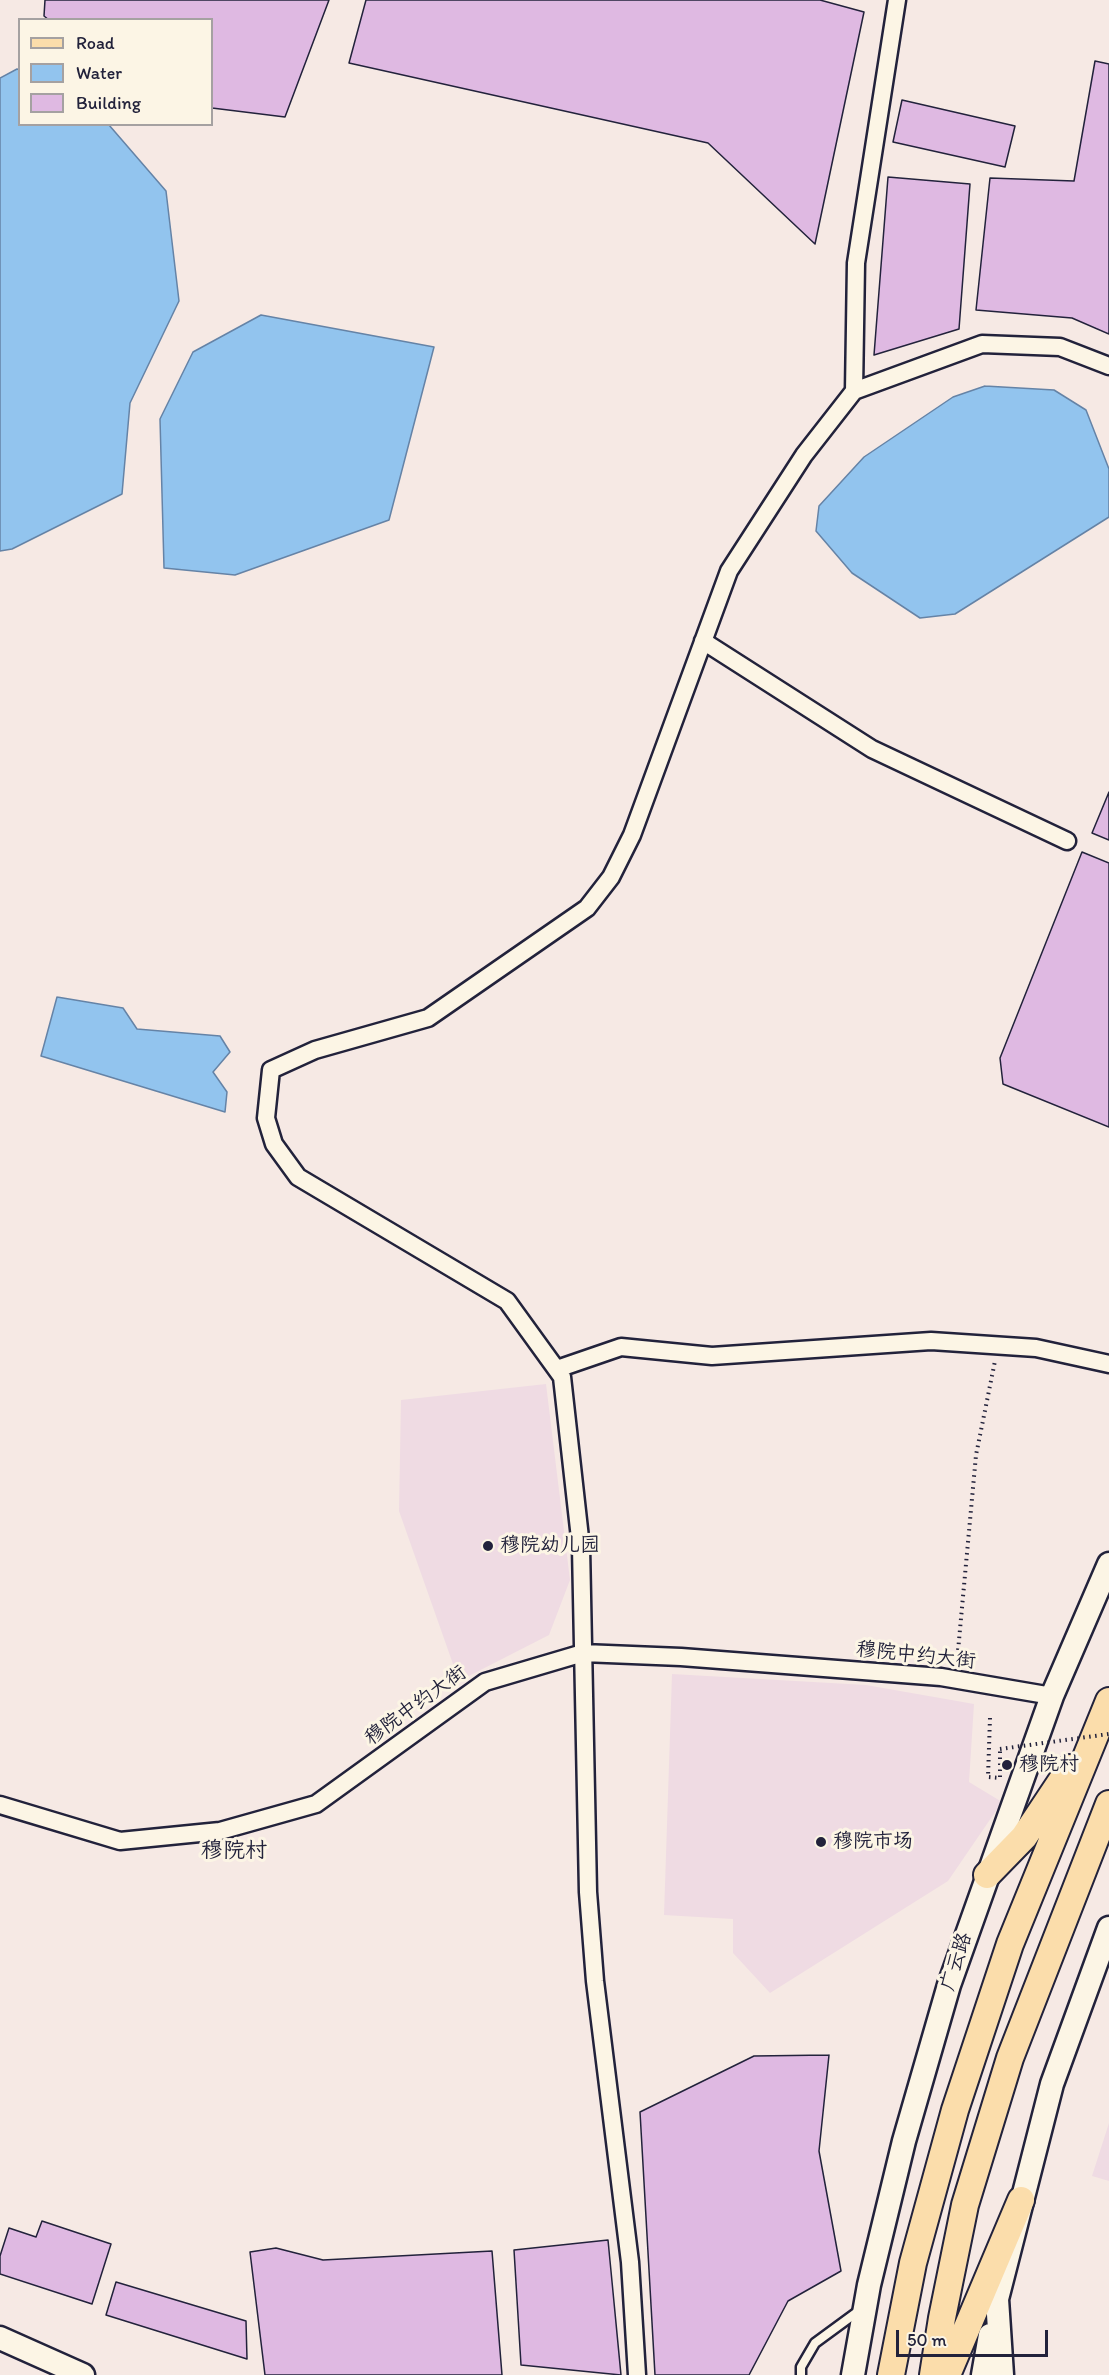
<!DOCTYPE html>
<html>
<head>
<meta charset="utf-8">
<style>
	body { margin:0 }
	#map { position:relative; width:1109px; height:2375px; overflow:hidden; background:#f6e9e4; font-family:Itim,sans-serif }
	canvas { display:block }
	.legend { position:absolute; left:18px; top:18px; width:195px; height:108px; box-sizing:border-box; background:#fcf5e5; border:2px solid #a5a1a1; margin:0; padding:8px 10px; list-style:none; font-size:18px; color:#22223b }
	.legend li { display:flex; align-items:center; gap:12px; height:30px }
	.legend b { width:30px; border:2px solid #a5a1a1 }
	.scale { position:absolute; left:896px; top:2330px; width:152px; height:27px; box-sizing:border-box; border:3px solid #22223b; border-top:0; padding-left:8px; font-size:18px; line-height:21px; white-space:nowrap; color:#22223b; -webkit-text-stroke:4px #fcf5e5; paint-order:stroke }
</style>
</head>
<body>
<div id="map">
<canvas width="1109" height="2375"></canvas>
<ul class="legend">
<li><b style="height:8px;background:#fbddab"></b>Road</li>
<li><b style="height:16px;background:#92c4ee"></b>Water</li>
<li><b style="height:16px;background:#dfb9e2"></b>Building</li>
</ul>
<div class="scale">50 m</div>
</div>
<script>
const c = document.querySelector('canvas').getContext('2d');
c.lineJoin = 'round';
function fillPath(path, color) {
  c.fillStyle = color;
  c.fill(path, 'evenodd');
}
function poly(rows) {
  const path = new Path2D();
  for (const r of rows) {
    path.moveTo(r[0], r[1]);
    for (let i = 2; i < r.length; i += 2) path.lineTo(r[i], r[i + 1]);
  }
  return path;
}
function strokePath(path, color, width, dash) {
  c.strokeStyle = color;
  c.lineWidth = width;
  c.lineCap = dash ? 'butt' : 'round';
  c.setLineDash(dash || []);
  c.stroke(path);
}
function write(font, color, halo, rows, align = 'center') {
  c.font = font + ' Itim,"LXGW WenKai TC",sans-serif';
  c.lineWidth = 6;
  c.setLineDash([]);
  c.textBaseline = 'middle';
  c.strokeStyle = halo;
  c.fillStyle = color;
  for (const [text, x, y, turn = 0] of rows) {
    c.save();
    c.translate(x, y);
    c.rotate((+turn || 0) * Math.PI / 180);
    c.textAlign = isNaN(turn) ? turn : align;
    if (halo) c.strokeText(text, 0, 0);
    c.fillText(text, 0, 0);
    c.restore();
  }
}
fillPath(poly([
	[546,1384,570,1580,549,1635,459,1681,399,1511,401,1400],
	[672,1674,866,1685,974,1704,969,1782,1002,1802,948,1881,770,1993,733,1953,733,1919,664,1915],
	[1109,2123,1109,2181,1092,2176]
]), '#efdbe3');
const water = poly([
	[17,69,20,70,20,124,109,125,166,191,179,301,130,403,122,494,12,549,0,551,0,78,17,69],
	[261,315,434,347,389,520,235,575,164,568,160,419,193,352,261,315],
	[985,386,1054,390,1086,410,1109,469,1109,517,955,614,920,618,852,573,816,531,819,506,864,457,953,397,985,386],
	[57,997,123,1008,137,1029,220,1036,230,1052,213,1072,227,1092,225,1112,41,1056,57,997]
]);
fillPath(water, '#92c4ee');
strokePath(water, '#6583a6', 1.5);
const building = poly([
	[45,0,329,0,285,117,212,108,212,20,49,20,44,16,45,0],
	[366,0,820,0,864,12,815,244,708,143,349,63,366,0],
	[1095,61,1109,64,1109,334,1072,318,976,310,990,178,1074,181,1095,61],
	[902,100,1015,126,1005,167,893,142,902,100],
	[888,177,970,184,959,329,874,355,888,177],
	[1109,792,1109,840,1092,833,1109,792],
	[1082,852,1109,863,1109,1127,1003,1084,1000,1058,1082,852],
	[829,2055,819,2151,841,2271,788,2301,749,2375,655,2375,640,2112,754,2056,829,2055],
	[42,2221,111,2244,92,2304,0,2274,0,2256,9,2228,36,2237,42,2221],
	[608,2240,621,2375,521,2365,514,2250,608,2240],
	[276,2248,323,2260,492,2251,502,2375,265,2375,250,2252,276,2248],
	[116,2282,246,2321,247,2359,106,2315,116,2282]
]);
fillPath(building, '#dfb9e2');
strokePath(building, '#22223b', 1.5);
const lane = poly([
	[801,2375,801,2367,815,2343,860,2310]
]);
const street = poly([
	[854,391,982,344,1060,347,1109,366],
	[703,641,872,749,1067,841],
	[557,1369,621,1347,712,1356,931,1341,1036,1348,1109,1364],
	[0,1805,120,1841,220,1831,316,1804,485,1682,583,1653,681,1657,941,1677,1052,1696],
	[637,2375,630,2262,595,1981,588,1892,581,1547,562,1377,507,1301,298,1177,274,1144,266,1118,271,1070,315,1050,428,1018,587,908,611,877,632,835,729,571,804,455,854,391,856,263,897,0]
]);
const secondary = poly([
	[0,2338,83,2375],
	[853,2375,869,2285,904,2141,949,1985,1052,1696,1109,1564],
	[983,2375,990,2335],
	[1002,2375,997,2299,1052,2084,1109,1928]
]);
const primary = poly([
	[987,1875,1024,1837,1070,1768],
	[891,2375,913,2263,955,2110,1010,1944,1109,1701],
	[933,2375,942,2318,965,2205,1010,2058,1109,1804],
	[947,2375,1021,2200]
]);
strokePath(lane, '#22223b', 13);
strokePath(street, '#22223b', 21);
strokePath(secondary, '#22223b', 27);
strokePath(primary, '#22223b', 30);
strokePath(poly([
	[957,1662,976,1455,995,1361],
	[990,1718,988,1777,1000,1778,1000,1749]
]), '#22223b', 4, [1.5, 4.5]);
strokePath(lane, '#fcf5e5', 8);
strokePath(street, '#fcf5e5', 16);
strokePath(secondary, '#fcf5e5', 22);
strokePath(primary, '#fbddab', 26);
strokePath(poly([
	[1000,1749,1109,1734]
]), '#22223b', 4, [1.5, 4.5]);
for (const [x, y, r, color] of [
	[488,1546,6,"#22223b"],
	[1007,1765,6,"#22223b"],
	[821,1842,6,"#22223b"]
]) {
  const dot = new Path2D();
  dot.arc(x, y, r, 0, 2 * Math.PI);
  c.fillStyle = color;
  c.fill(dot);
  strokePath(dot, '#fcf5e5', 2);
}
write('20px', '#22223b', '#fcf5e5', [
	["穆院幼儿园",500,1546],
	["穆院村",1019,1765],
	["穆院市场",833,1842]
], 'left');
write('20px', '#22223b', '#fcf5e5', [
	["穆院中约大街",916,1656,6],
	["穆院中约大街",416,1706,-36],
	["广云路",957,1962,-72]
]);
write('22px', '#22223b', '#fcf5e5', [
	["穆院村",234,1851]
]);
</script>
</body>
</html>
